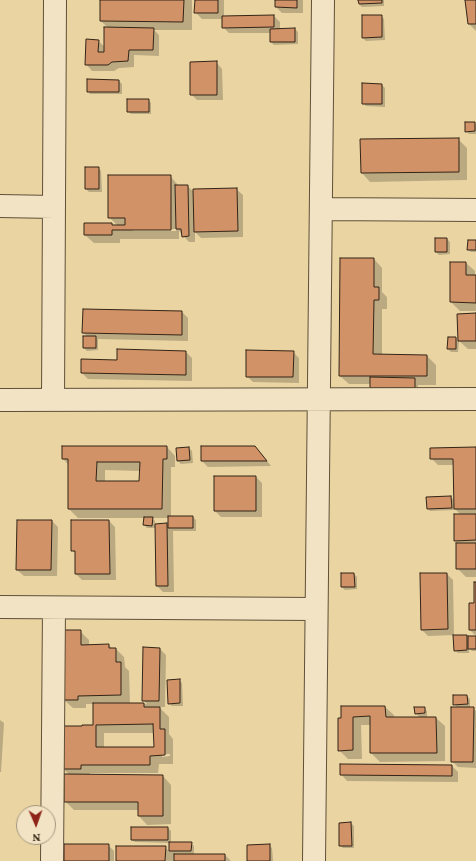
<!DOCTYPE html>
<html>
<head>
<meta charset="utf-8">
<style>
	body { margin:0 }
	#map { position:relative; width:476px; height:861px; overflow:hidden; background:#e9d4a2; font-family:Vollkorn,serif }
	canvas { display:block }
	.north { position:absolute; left:16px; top:805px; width:40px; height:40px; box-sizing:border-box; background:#f1e3c3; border:1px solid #a5977e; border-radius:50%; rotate:178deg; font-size:11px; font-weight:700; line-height:16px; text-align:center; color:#332416 }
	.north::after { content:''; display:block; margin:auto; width:14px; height:18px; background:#8f2418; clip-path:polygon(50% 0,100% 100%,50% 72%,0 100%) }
</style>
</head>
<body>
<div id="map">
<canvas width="476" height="861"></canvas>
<div class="north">N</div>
</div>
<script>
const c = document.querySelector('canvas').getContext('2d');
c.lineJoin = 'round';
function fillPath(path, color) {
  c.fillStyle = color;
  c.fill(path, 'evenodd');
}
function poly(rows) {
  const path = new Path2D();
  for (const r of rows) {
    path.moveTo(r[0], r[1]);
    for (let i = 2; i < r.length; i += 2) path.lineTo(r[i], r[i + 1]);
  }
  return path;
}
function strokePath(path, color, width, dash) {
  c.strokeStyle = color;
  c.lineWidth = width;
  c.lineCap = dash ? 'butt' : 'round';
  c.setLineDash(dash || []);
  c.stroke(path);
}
fillPath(poly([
	[101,0,192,0,192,30,154,30,159,35,159,56,134,55,134,67,119,68,114,71,92,71,86,64,98,41,105,47,108,28,101,21],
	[196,0,224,0,224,17,274,16,280,22,280,29,295,29,298,32,298,44,274,45,271,42,271,33,229,33,223,27,223,19,202,19,195,12],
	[276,0,303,0,303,13,282,13,276,7],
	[359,0,384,0,384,6,362,7,359,4],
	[466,0,476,0,476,31,469,24],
	[381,16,384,19,385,40,366,41,363,38],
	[216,62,222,69,223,100,197,100,191,94],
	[119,81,122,84,122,94,90,94,88,91],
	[363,84,382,85,385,88,385,107,366,106,363,103],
	[148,100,151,103,151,114,131,114,128,111],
	[475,123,476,124,476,134,469,134,466,131],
	[458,139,467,148,467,180,370,182,362,173],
	[98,168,101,171,102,192,89,192,86,189],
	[170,176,179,186,187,186,194,192,236,189,243,195,243,237,201,238,195,232,195,242,189,242,179,231,179,239,120,239,120,243,94,243,85,235,112,224,114,226,118,226,109,217],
	[133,229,176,229,176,231,133,231],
	[447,239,450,242,450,254,439,255,436,252],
	[476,241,476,252,471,252,468,249],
	[374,259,382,268,382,292,387,297,387,309,382,309,382,355,427,356,436,365,436,385,418,385,418,391,374,390,371,387,371,384,349,384,340,376],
	[466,263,475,271,475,276,476,276,476,311,460,311,451,302],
	[182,312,188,318,188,341,98,339,98,350,87,351,84,348,88,337,83,333],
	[476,314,476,349,468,349,459,341],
	[456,338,459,341,458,352,451,352,448,349],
	[118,350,186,352,192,358,192,381,88,379,82,373,82,360,118,361],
	[293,352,299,358,299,383,253,382,247,376],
	[167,447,175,456,175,467,171,467,171,517,193,517,196,520,196,531,173,531,174,592,163,592,157,586,156,528,147,528,144,525,145,518,78,518,69,509,69,465,63,459],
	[105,470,140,471,140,482,105,482],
	[152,518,169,518,169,526,167,524,155,525,155,521],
	[189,448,192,451,193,463,181,464,178,461,177,449],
	[476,449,476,577,466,577,457,568,457,543,455,540,461,515,454,508,454,510,430,511,428,508,451,497,455,501,454,465,438,465,431,458],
	[261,453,271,466,208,467,202,461],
	[256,477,262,483,262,517,221,517,215,511],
	[52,521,58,527,57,576,24,576,17,570],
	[109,521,115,527,116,580,82,580,76,574,76,554,72,550],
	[342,574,354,574,357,577,357,589,345,590,342,587],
	[447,574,453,580,454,635,428,636,422,630],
	[476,583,476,636,470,630,475,604],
	[80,631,89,640,89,646,109,645,112,649,116,649,124,657,125,667,129,671,130,704,147,704,143,700,144,648,160,649,166,655,165,707,159,707,169,717,169,734,173,739,173,764,159,764,158,773,90,773,89,776,163,776,171,785,171,824,147,825,139,816,139,810,74,810,65,801,70,775,63,769,94,726,94,704,86,704,86,708,73,708,64,700],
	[104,733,154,733,155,748,104,748],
	[162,754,170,754,170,756,162,757],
	[466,636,469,640,476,637,476,651,472,651,469,648,469,653,458,653,455,650],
	[179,680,182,683,183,706,172,706,169,703],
	[467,696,470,699,470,708,473,708,476,711,476,768,458,767,452,761,458,708,454,704],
	[385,707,394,715,394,718,420,718,416,713,424,708,427,711,427,718,436,718,445,726,445,761,380,762,371,753,371,725,361,725,362,759,348,759,339,750,339,719],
	[0,720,4,723,1,772,0,772],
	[452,766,458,772,458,782,347,781,341,774],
	[351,823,354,826,354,848,343,848,340,845],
	[168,828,171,831,171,843,191,843,194,846,194,855,225,855,231,861,117,861,165,847,170,852,170,843,135,842,132,840],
	[108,845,114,851,114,861,65,861],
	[269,845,272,848,273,861,248,861]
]), '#0003');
const building = poly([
	[100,0,184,0,183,22,100,21,100,0],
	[195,0,218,0,218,13,194,13,195,0],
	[275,0,297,0,297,8,275,7,275,0],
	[358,0,382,0,382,3,359,4,358,0],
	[465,0,476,0,476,24,468,24,465,0],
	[274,15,274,27,222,28,222,16,274,15],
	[362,15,382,15,382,37,362,38,362,15],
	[104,27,154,28,153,50,129,50,128,61,112,62,108,65,85,65,86,39,99,40,98,52,104,52,104,27],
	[295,28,295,42,270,42,270,29,295,28],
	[217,61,217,95,190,95,190,62,217,61],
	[87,79,119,80,119,92,87,92,87,79],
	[362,83,382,84,382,104,362,104,362,83],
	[127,99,149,99,149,112,127,112,127,99],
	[465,122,475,122,475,131,465,132,465,122],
	[459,138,459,172,361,173,360,139,459,138],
	[85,167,99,167,99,189,85,189,85,167],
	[108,175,171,175,171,230,112,230,112,235,84,235,84,223,112,223,112,225,125,225,125,218,108,218,108,175],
	[175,185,188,185,189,236,182,237,181,229,176,229,175,185],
	[237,188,238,231,194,232,193,189,237,188],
	[435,238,447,238,447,252,435,252,435,238],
	[468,240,476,240,476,250,467,250,468,240],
	[340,258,374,258,374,287,379,287,379,300,374,300,373,354,427,355,427,376,339,376,340,258],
	[450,262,466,262,466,275,476,275,476,303,450,302,450,262],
	[83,309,182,311,182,335,82,333,83,309],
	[476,313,476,341,458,341,457,314,476,313],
	[83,336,96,336,96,348,83,348,83,336],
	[448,337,456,337,456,349,447,349,448,337],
	[117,349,186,351,186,375,81,373,81,359,117,360,117,349],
	[246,350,294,351,293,377,246,377,246,350],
	[370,377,415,378,415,388,370,388,370,377],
	[62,446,167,446,167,459,163,459,162,509,68,509,68,459,62,459,62,446],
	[97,462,140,462,139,481,96,481,97,462],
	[201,446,255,446,267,461,201,461,201,446],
	[189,447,190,460,177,461,176,448,189,447],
	[476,447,476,509,454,509,453,459,430,459,430,448,476,447],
	[214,476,256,476,256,511,214,511,214,476],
	[451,496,452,508,427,509,426,497,451,496],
	[454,514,476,514,476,540,454,541,454,514],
	[168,516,193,516,193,528,168,528,168,516],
	[144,517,153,517,152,526,143,525,144,517],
	[17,520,52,520,51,570,16,570,17,520],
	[71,520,109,520,110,574,75,574,75,551,71,551,71,520],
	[167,523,168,586,156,586,155,524,167,523],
	[456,543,476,543,476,569,456,569,456,543],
	[341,573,354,573,355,587,341,587,341,573],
	[420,573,447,573,448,629,421,630,420,573],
	[474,582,476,582,476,630,469,630,469,603,474,603,474,582],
	[62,630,81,630,81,645,109,644,109,648,116,648,116,662,121,662,121,695,78,696,78,700,63,700,62,630],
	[453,635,467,635,467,650,454,651,453,635],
	[468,636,476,636,476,649,468,649,468,636],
	[143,647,160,648,159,701,142,701,143,647],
	[180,679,180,703,168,704,167,680,180,679],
	[453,695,467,695,468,704,453,705,453,695],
	[93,703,144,703,144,707,160,707,160,729,165,729,165,755,150,756,150,765,81,765,81,769,62,769,62,726,82,726,82,725,93,725,93,703],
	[153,724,154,747,96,747,96,725,153,724],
	[341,706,385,706,386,717,436,717,437,753,370,753,370,716,353,717,353,750,338,751,338,718,341,718,341,706],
	[414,707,425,707,425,713,415,714,414,707],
	[451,707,474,707,473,762,451,762,451,707],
	[340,764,452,765,452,776,340,775,340,764],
	[64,774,163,775,163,816,138,816,138,802,64,802,64,774],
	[351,822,352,846,339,846,339,823,351,822],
	[131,827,168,827,168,840,131,840,131,827],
	[169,842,192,842,191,851,169,851,169,842],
	[64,844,109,844,109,861,64,861,64,844],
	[270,844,270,861,247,861,247,845,270,844],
	[116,846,166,846,165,861,116,861,116,846],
	[174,854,225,854,225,861,174,861,174,854]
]);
fillPath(building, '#d19267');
strokePath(building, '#332416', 1);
const minor = poly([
	[0,206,54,207],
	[321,209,476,210],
	[0,400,476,399],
	[53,400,55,0],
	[0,607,316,609],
	[52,861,54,608],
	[314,861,323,0]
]);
strokePath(minor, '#605039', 24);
strokePath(minor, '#f1e3c3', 22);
</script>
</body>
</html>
